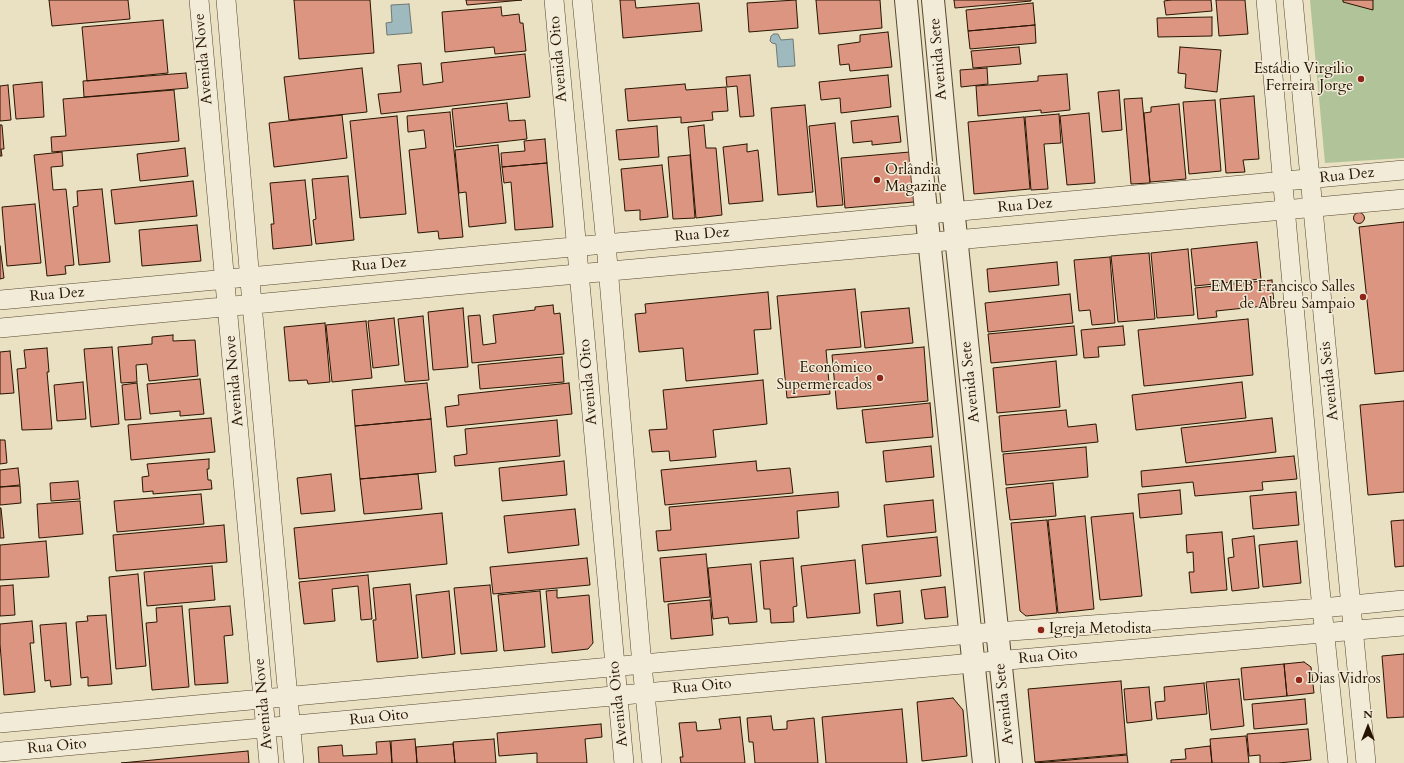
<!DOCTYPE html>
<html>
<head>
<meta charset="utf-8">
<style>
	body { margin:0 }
	#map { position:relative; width:1404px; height:763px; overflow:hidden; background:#eae0c2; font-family:Cardo,serif }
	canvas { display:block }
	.north { position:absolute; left:1348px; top:707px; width:40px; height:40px; -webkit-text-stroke:3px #f1ebd7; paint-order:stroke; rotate:0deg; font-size:11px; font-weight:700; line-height:16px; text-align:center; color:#281501 }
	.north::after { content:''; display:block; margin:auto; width:14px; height:18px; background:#281501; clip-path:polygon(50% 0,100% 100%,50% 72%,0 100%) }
</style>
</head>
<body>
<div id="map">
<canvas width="1404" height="763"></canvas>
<div class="north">N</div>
</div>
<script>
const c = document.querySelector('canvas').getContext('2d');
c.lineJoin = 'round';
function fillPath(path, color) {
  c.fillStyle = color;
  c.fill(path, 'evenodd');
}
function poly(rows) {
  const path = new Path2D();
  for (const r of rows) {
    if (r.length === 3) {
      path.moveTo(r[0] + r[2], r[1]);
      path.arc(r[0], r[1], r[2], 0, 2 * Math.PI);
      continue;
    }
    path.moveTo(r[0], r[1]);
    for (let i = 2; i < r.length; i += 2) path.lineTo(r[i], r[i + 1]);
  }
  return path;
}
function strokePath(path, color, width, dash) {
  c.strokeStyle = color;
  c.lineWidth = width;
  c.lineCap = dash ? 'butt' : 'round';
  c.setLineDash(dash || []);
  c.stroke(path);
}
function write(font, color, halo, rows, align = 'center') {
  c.font = font + ' Cardo,serif';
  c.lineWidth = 3;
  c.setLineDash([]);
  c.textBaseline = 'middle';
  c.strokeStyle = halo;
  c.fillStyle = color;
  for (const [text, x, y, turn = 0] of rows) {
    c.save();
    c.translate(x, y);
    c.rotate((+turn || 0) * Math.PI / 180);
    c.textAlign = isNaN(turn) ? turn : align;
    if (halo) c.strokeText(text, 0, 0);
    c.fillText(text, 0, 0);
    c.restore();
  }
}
fillPath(poly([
	[1310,0,1404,0,1404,158,1325,163]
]), '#b1c398');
const water = poly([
	[409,4,412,33,387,35,386,23,392,22,391,5,409,4],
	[774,34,778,34,781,40,793,39,795,66,778,67,776,44,772,43,770,41,771,36,774,34]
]);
fillPath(water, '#9ebabe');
strokePath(water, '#6f7872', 1);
const building = poly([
	[49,0,128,0,130,19,52,26,49,0],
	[294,0,370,0,374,53,299,59,294,0],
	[466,0,522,0,467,5,466,0],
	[620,0,635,0,636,8,699,3,702,31,623,38,620,0],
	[796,0,798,28,749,32,747,3,796,0],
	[816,0,880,0,882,28,819,34,816,0],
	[954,0,1031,0,1031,1,955,8,954,0],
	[1171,0,1211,0,1212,11,1166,15,1164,1,1171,0],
	[1216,0,1245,0,1248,34,1219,36,1216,0],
	[1343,0,1373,0,1373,10,1343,2,1343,0],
	[1033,3,1035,25,968,31,966,10,1033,3],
	[501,7,502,16,519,14,520,23,523,23,526,51,495,54,494,47,445,52,442,12,501,7],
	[1212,17,1212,36,1158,37,1157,18,1212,17],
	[163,20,168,73,87,81,82,27,163,20],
	[1035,25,1036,43,970,49,968,31,1035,25],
	[888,32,892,67,850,71,849,64,840,65,838,45,860,42,860,35,888,32],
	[1019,47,1021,64,973,68,971,51,1019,47],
	[1180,47,1221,50,1217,92,1185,88,1186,74,1178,73,1180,47],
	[525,54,530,97,381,114,378,94,401,92,398,65,421,63,423,85,443,82,441,63,525,54],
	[362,68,367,112,289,120,284,77,362,68],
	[987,68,988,84,961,87,960,70,987,68],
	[186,73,188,88,84,97,83,81,186,73],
	[1067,74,1070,110,1041,113,1041,110,978,116,976,86,1038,81,1038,76,1067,74],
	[750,75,754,116,740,117,737,86,727,87,726,77,750,75],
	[888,75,891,107,841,113,840,98,821,100,819,82,888,75],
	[42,82,44,117,16,119,13,85,42,82],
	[685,84,686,90,726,87,728,111,712,112,713,120,681,123,681,117,628,121,625,89,685,84],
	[8,85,11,120,0,121,0,86,8,85],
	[174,90,179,141,52,152,51,137,66,136,63,99,174,90],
	[1119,90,1122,130,1102,132,1098,92,1119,90],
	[1254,96,1259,159,1243,160,1245,172,1226,173,1220,99,1254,96],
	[1142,98,1150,183,1131,184,1124,99,1142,98],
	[1215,100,1221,171,1189,174,1183,102,1215,100],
	[507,103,509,121,525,120,527,139,456,147,452,109,507,103],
	[1179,104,1186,179,1150,182,1144,113,1151,112,1151,107,1179,104],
	[805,105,813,192,778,195,771,108,805,105],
	[450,112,463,237,439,239,438,231,418,233,409,150,426,148,424,130,408,132,407,116,450,112],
	[1089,113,1095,183,1067,185,1060,116,1089,113],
	[1059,114,1061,143,1044,144,1048,189,1031,190,1025,117,1059,114],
	[342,115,347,158,274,167,269,123,342,115],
	[397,116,406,214,360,218,350,121,397,116],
	[898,116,901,142,872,145,872,141,853,143,851,121,898,116],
	[1024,117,1030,189,974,194,968,122,1024,117],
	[835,123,843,205,817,207,809,126,835,123],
	[0,125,2,125,4,149,1,149,2,156,0,156,0,125],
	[704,125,706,148,716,148,722,215,696,218,688,127,704,125],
	[657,126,659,157,619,160,616,130,657,126],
	[545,139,547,163,502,167,501,153,525,151,524,141,545,139],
	[747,144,747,152,758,150,763,201,729,204,723,147,747,144],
	[498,145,506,223,469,227,466,192,459,193,455,150,498,145],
	[185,148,188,176,140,181,137,154,185,148],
	[62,152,63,166,51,167,53,190,66,189,74,265,65,266,66,274,47,276,34,155,62,152],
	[910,152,914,202,845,208,841,158,910,152],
	[690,155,695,218,673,219,668,157,690,155],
	[547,163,553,227,515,230,511,182,504,183,502,167,547,163],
	[662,165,668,217,640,220,640,210,625,211,621,169,662,165],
	[348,176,354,240,316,244,313,220,316,219,312,179,348,176],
	[305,180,312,245,273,249,271,224,274,224,270,183,305,180],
	[193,181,197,216,115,224,111,190,193,181],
	[102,189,110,262,79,265,73,207,78,206,77,191,102,189],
	[35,204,41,263,7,266,2,207,35,204],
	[1359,218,5.5],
	[1404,222,1404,371,1375,374,1359,227,1404,222],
	[197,225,201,261,142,266,139,230,197,225],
	[1257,242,1261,279,1195,286,1191,249,1257,242],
	[0,246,4,278,0,279,0,246],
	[1188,249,1194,315,1157,318,1151,253,1188,249],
	[1149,253,1155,319,1118,322,1111,256,1149,253],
	[1110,257,1115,323,1092,325,1090,310,1079,311,1074,260,1110,257],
	[1057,262,1059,285,989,292,987,269,1057,262],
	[1272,280,1274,305,1216,311,1217,317,1198,319,1195,288,1272,280],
	[855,289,861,347,826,350,830,394,787,398,777,296,855,289],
	[768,292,771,329,754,330,758,374,686,381,683,348,639,352,635,314,646,313,645,304,768,292],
	[1070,294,1073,323,988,332,985,303,1070,294],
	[553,305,554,314,560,313,564,354,472,363,468,316,480,315,483,345,496,343,493,315,535,310,535,307,553,305],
	[463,308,468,367,433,370,428,312,463,308],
	[909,308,913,343,865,348,861,312,909,308],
	[423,316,429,380,405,382,398,319,423,316],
	[394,318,399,365,373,368,368,321,394,318],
	[1248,319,1253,375,1144,386,1138,330,1248,319],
	[366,321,372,378,332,382,326,325,366,321],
	[325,323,330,382,308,384,307,380,289,381,284,327,325,323],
	[1074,326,1077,355,991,363,988,334,1074,326],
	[1123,326,1125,345,1098,347,1099,357,1084,358,1081,330,1123,326],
	[173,335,173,341,195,340,198,376,149,381,147,364,136,365,137,382,121,383,118,347,152,344,152,337,173,335],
	[112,347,119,424,91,427,84,349,112,347],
	[924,347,928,401,837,409,832,355,924,347],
	[47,348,49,372,47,372,52,429,22,430,17,369,26,368,24,350,47,348],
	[10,351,14,393,0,394,0,352,10,351],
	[562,357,564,382,480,389,478,365,562,357],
	[1056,361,1060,407,997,413,993,368,1056,361],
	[200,379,204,414,180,416,180,411,150,414,147,384,200,379],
	[763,380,767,424,713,430,716,457,670,461,669,451,652,452,649,430,667,429,663,390,763,380],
	[83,382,86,419,57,421,54,385,83,382],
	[1242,382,1246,418,1136,430,1132,395,1242,382],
	[137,383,141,419,125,420,122,385,137,383],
	[427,383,431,419,355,426,352,390,427,383],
	[569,383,572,414,447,427,445,407,459,405,458,395,569,383],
	[1404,401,1404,492,1368,495,1360,405,1404,401],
	[930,403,933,437,866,443,862,410,930,403],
	[1066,410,1068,427,1096,424,1098,442,1002,452,999,416,1066,410],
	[211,418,215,452,131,460,128,425,211,418],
	[1272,418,1276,452,1186,463,1181,428,1272,418],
	[431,419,436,472,360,479,355,426,431,419],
	[557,420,560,456,455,466,454,456,467,454,465,429,557,420],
	[0,440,5,440,7,463,0,464,0,440],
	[931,446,934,477,886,482,883,451,931,446],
	[1086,447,1088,477,1006,485,1003,454,1086,447],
	[1294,456,1297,479,1262,482,1263,490,1195,496,1193,482,1142,487,1141,471,1294,456],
	[209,459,209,469,207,469,208,480,211,480,212,489,153,494,153,491,143,492,142,477,149,476,147,464,209,459],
	[564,461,567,495,502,501,499,468,564,461],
	[756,461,757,471,790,468,793,493,665,505,661,470,756,461],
	[18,468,20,485,0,487,0,470,18,468],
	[331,474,335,511,301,514,297,478,331,474],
	[418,474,422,509,364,514,360,479,418,474],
	[78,481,80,499,51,501,50,483,78,481],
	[1053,483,1056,516,1010,520,1006,488,1053,483],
	[20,486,21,503,0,505,0,487,20,486],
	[1180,490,1182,514,1140,518,1138,494,1180,490],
	[838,492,839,507,797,511,799,538,658,551,656,531,671,530,669,507,838,492],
	[1296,492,1299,525,1253,529,1250,496,1296,492],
	[201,494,204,524,117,532,114,501,201,494],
	[933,500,936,532,887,537,884,505,933,500],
	[80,501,83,534,39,538,37,504,80,501],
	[0,508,1,508,4,538,0,538,0,508],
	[575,509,579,545,508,553,504,516,575,509],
	[442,513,447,564,299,579,294,528,442,513],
	[1133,513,1142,596,1100,600,1091,517,1133,513],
	[1085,516,1094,609,1058,613,1048,520,1085,516],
	[1047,520,1057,613,1026,616,1020,611,1011,523,1047,520],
	[1404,520,1404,566,1395,567,1391,521,1404,520],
	[224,525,227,562,116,571,113,535,224,525],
	[1222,532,1227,590,1191,593,1189,572,1194,572,1193,552,1187,553,1186,535,1222,532],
	[1254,536,1259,588,1232,591,1228,558,1234,557,1232,539,1254,536],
	[937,537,941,576,866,584,862,545,937,537],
	[46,541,49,577,0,580,0,545,46,541],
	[1297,541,1301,583,1263,587,1259,545,1297,541],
	[706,554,710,597,664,602,660,558,706,554],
	[587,558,590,585,493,594,490,567,587,558],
	[793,558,797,606,793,607,794,622,771,623,770,609,764,609,760,561,793,558],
	[855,560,860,613,807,618,801,566,855,560],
	[751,564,757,622,729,624,728,617,713,619,708,568,751,564],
	[212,566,215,600,147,606,144,572,212,566],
	[138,574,146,666,116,669,109,577,138,574],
	[368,575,372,619,361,620,358,586,332,589,335,621,304,624,299,582,368,575],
	[410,584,418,658,377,662,373,620,376,620,373,588,410,584],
	[13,585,15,615,0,616,0,586,13,585],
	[490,585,497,651,461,654,454,588,490,585],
	[945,587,948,617,925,619,921,590,945,587],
	[557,590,557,598,589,595,593,643,588,649,552,653,546,591,557,590],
	[449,591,455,654,422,658,416,595,449,591],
	[540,591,545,647,504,651,498,595,540,591],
	[900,591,903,623,877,626,874,594,900,591],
	[710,600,713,635,671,639,668,604,710,600],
	[182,606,189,687,152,690,146,623,157,622,156,608,182,606],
	[230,606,233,635,224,636,228,683,195,685,189,609,230,606],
	[106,615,112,684,88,686,88,677,81,678,76,622,88,621,87,616,106,615],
	[32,621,34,643,30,643,35,692,4,695,0,644,0,624,32,621],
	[66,623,71,685,51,687,50,680,45,681,40,625,66,623],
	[1404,654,1404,717,1387,718,1382,656,1404,654],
	[1304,662,1311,667,1314,693,1287,696,1284,664,1304,662],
	[1284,664,1287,696,1244,700,1241,668,1284,664],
	[1239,679,1244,726,1211,730,1206,682,1239,679],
	[1121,681,1127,754,1035,762,1028,689,1121,681],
	[1204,683,1207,714,1157,719,1155,702,1165,701,1164,687,1204,683],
	[1149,687,1152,720,1127,723,1124,689,1149,687],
	[953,698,963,710,967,756,922,761,917,702,953,698],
	[1305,699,1307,724,1254,729,1252,704,1305,699],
	[902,709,907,763,826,763,822,717,902,709],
	[771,716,773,730,787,729,787,721,814,718,818,763,755,763,753,742,749,742,747,718,771,716],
	[740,717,745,763,681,763,680,757,683,757,679,723,696,722,697,731,721,729,719,719,740,717],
	[601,724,602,737,585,739,587,763,537,763,537,753,499,756,497,733,601,724],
	[1308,729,1311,760,1278,763,1260,763,1260,755,1249,756,1247,734,1308,729],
	[1246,736,1249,763,1212,763,1210,739,1246,736],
	[415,739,417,763,392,763,391,741,415,739],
	[494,739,496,763,455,763,453,742,494,739],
	[390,741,392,763,319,763,318,747,342,745,343,756,377,754,376,742,390,741],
	[453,744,455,763,417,763,416,747,453,744],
	[1210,746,1212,763,1171,763,1171,760,1186,759,1185,749,1210,746],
	[248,751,249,763,121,763,248,751],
	[1127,755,1128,763,1035,763,1127,755]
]);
fillPath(building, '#dc9581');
strokePath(building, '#281501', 1);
const minor = poly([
	[199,0,269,763],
	[226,0,252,304,294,763],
	[554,0,624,763],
	[582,0,606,244,642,665,652,763],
	[1266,0,1319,579,1338,763],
	[1293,0,1366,763],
	[0,300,1404,170],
	[0,328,477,283,956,240,1404,199],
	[0,723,970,634,1322,608,1404,600],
	[0,752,973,663,1404,626]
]);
const tertiary = poly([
	[906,0,922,172,984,763],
	[933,0,949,169,1011,763]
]);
strokePath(minor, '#584831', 20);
strokePath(tertiary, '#584831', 24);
strokePath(minor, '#f1ebd7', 19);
strokePath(tertiary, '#f1ebd7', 22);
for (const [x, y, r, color] of [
	[1361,79,4,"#8f2418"],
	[877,180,4,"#8f2418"],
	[1363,297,4,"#8f2418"],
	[880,378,4,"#8f2418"],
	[1041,630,4,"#8f2418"],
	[1299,680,4,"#8f2418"]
]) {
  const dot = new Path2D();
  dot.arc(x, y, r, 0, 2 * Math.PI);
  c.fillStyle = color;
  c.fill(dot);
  strokePath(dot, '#f1ebd7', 1.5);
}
write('15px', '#281501', '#f1ebd7', [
	["Avenida Nove",204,59,-95],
	["Avenida Oito",559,59,-95],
	["Avenida Sete",939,59,-95],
	["Rua Dez",1347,176,-6],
	["Rua Dez",1025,206,-5],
	["Rua Dez",702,235,-5],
	["Rua Dez",379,265,-5],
	["Rua Dez",57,295,-5],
	["Avenida Nove",235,381,-95],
	["Avenida Seis",1330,381,-96],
	["Avenida Oito",589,382,-95],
	["Avenida Sete",971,382,-96],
	["Rua Oito",1048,657,-5],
	["Rua Oito",702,687,-5],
	["Avenida Nove",264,704,-95],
	["Avenida Oito",619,704,-96],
	["Avenida Sete",1005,704,-96],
	["Rua Oito",379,718,-6],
	["Rua Oito",57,747,-5]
]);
write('15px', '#281501', '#f1ebd7', [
	["Estádio Virgilio",1353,70],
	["Ferreira Jorge",1353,87],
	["Orlândia",885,171,"left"],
	["Magazine",885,188,"left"],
	["EMEB Francisco Salles",1355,288],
	["de Abreu Sampaio",1355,305],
	["Econômico",872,369],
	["Supermercados",872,386],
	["Igreja Metodista",1049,630,"left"],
	["Dias Vidros",1307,680,"left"]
], 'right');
</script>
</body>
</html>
